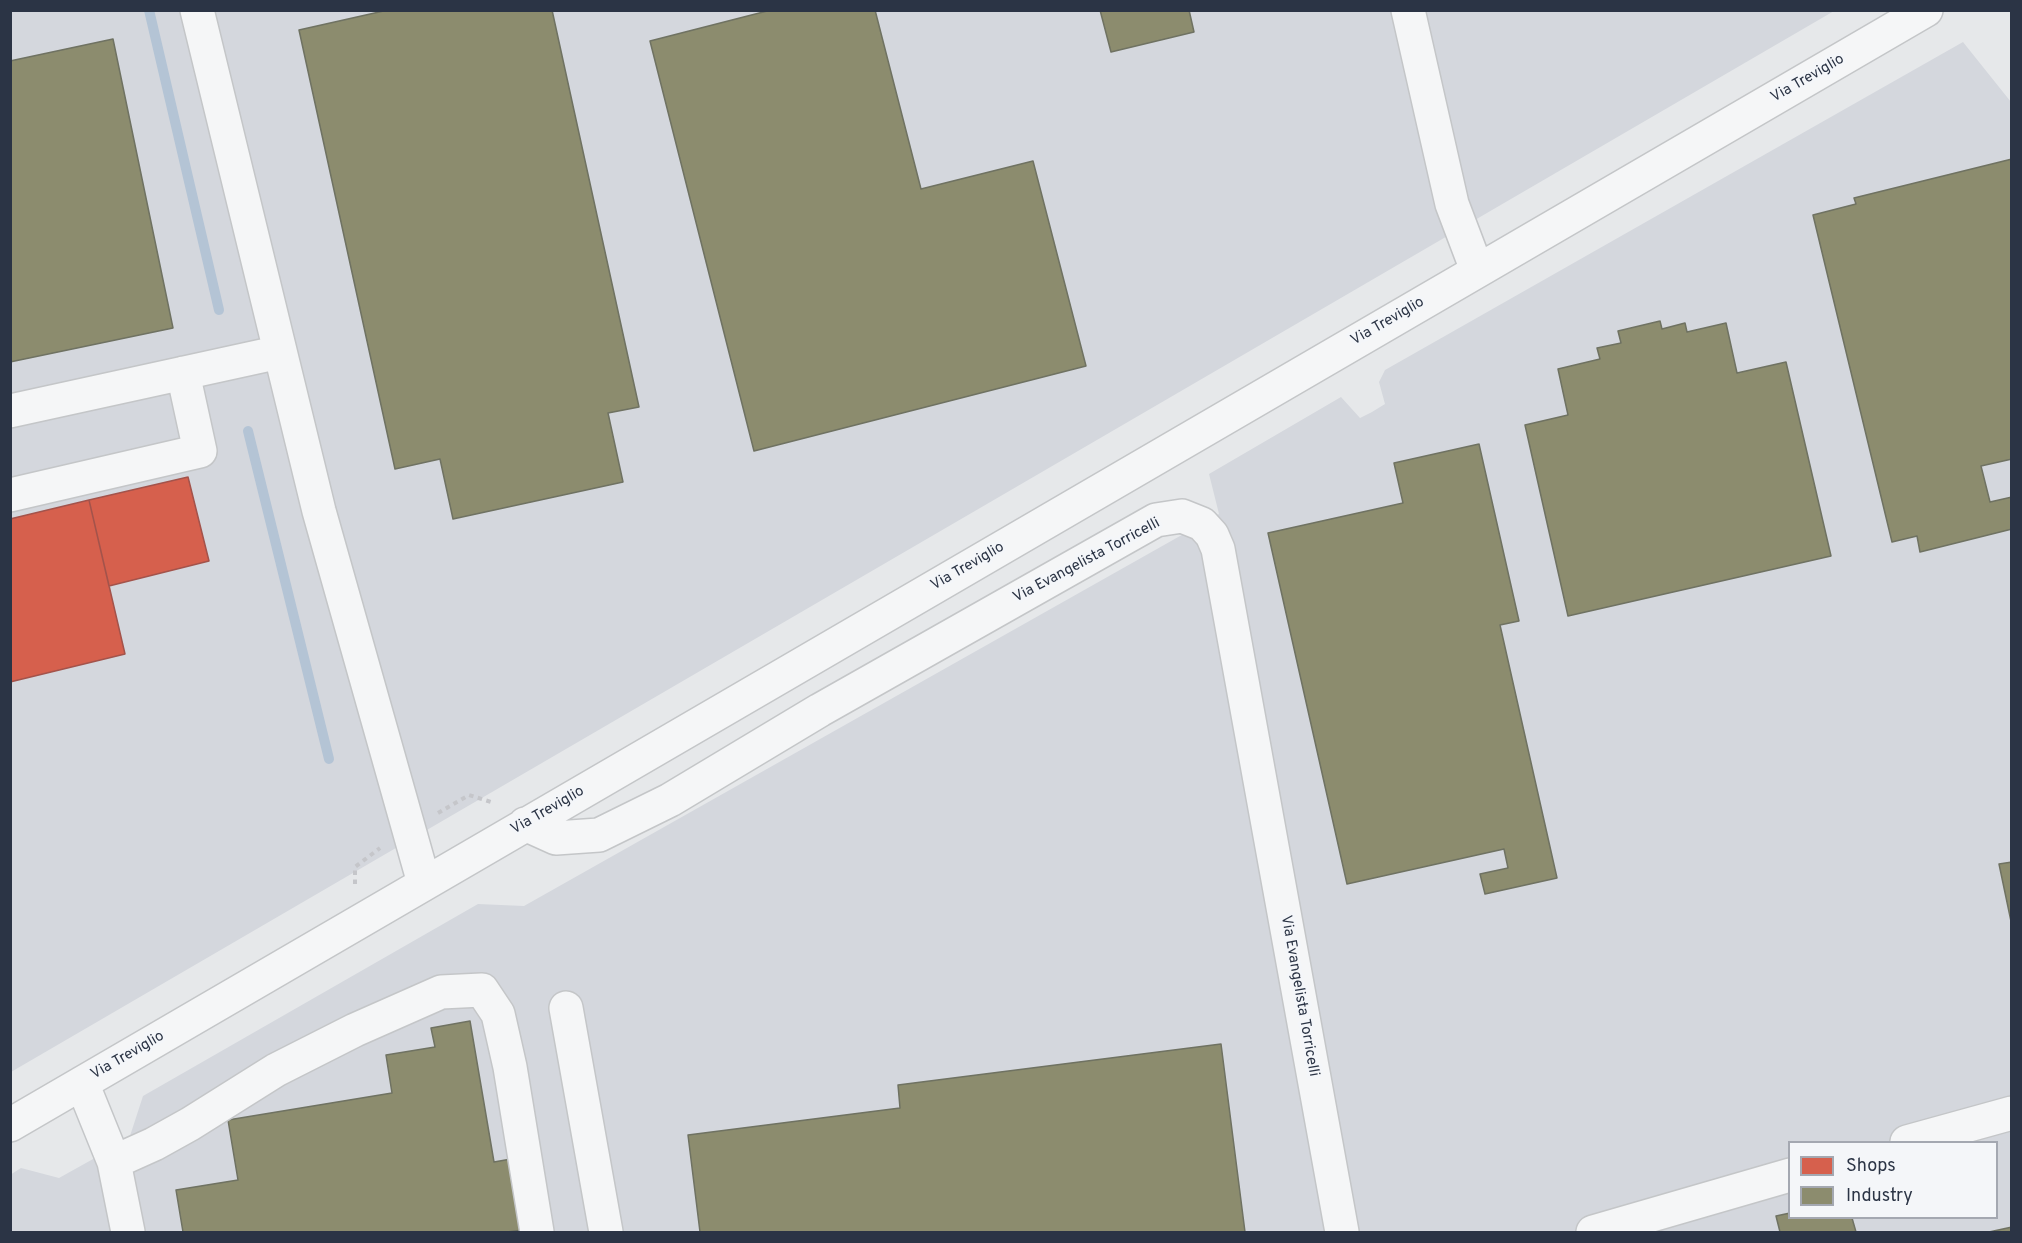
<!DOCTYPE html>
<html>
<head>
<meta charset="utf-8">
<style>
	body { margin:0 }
	#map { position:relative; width:2022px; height:1243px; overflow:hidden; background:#e6e8ea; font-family:Overpass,sans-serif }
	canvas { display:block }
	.frame { position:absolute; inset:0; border:12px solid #2b3445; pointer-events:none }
	.legend { position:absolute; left:1788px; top:1141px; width:210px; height:78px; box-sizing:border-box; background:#f4f6f9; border:2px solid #a4a8b1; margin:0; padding:8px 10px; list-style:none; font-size:18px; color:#2b3445 }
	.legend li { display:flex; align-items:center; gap:12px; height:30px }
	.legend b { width:30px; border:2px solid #a4a8b1 }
</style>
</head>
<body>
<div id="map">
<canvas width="2022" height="1243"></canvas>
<div class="frame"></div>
<ul class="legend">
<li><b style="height:16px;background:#d6604d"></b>Shops</li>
<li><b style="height:16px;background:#8c8c6e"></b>Industry</li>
</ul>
</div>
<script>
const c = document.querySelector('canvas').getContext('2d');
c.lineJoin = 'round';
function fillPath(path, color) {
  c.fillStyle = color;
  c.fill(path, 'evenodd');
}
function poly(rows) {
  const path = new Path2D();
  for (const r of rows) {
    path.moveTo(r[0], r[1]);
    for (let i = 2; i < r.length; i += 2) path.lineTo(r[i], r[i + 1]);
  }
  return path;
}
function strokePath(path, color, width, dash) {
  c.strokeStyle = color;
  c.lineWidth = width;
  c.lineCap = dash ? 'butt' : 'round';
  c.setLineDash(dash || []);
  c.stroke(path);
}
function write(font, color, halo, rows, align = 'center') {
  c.font = font + ' Overpass,sans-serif';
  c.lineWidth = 6;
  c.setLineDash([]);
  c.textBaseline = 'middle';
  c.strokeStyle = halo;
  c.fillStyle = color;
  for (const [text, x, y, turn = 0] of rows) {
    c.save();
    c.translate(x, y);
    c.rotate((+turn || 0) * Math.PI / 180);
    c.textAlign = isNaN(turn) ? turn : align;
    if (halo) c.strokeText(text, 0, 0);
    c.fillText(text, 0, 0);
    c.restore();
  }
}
fillPath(poly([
	[11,11,1834,11,11,1072],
	[1963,42,2011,102,2011,1232,11,1232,10,1175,21,1168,59,1178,129,1139,143,1096,478,904,524,906,1219,514,1209,474,1341,397,1360,418,1372,412,1385,404,1379,382,1385,370],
	[1790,1142,1996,1142,1996,1218,1790,1218]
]), '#d4d7dd');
const shops = poly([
	[188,477,209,561,109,586,89,500,188,477],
	[89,500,125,654,10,682,10,519,89,500]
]);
fillPath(shops, '#d6604d');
strokePath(shops, '#a3534b', 1.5);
const industry = poly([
	[388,10,552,10,639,407,608,413,623,482,453,519,440,459,395,469,299,30,388,10],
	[771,10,875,10,921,189,1033,161,1086,366,754,451,650,41,771,10],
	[1100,10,1189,10,1194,32,1111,52,1100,10],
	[113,39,173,328,10,362,10,61,113,39],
	[2012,159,2012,459,1981,466,1990,502,2012,497,2012,529,1920,552,1917,536,1892,542,1813,215,1856,204,1854,198,2012,159],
	[1660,321,1662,329,1685,323,1687,332,1726,323,1737,373,1786,362,1831,556,1568,616,1525,425,1568,415,1558,369,1600,359,1597,348,1621,343,1618,331,1660,321],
	[1479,444,1519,621,1500,625,1557,878,1485,894,1480,874,1508,868,1504,849,1347,884,1268,533,1403,503,1394,463,1479,444],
	[2012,862,2012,926,1999,864,2012,862],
	[470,1021,494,1162,511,1159,523,1230,507,1232,183,1232,176,1190,238,1180,228,1120,392,1093,386,1055,435,1047,431,1028,470,1021],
	[1221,1044,1245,1232,700,1232,688,1135,900,1108,898,1085,1221,1044],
	[1790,1213,1790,1218,1852,1218,1856,1232,1780,1232,1776,1216,1790,1213],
	[2012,1227,2012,1232,1989,1232,2012,1227]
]);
fillPath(industry, '#8c8c6e');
strokePath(industry, '#6f7262', 1.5);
strokePath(poly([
	[149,10,219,310],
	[248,431,329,759]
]), '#b4c4d5', 10);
const minor = poly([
	[197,10,319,511,424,883],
	[1408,10,1452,204,1477,270],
	[10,411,280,352],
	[10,495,200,451,183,373],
	[525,824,556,838,599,835,670,800,820,710,1156,520,1182,516,1202,524,1212,535,1218,549,1342,1232],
	[566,1008,606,1232],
	[82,1083,114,1162,154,1144,190,1124,276,1070,355,1030,441,992,482,990,498,1014,510,1067,537,1232],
	[10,1125,1926,10],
	[1907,1142,2012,1113],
	[114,1162,128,1232],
	[1593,1232,1790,1175]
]);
strokePath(minor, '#c4c6c8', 36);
strokePath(poly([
	[438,813,469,795,491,802,494,801],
	[355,884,355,867,380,848]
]), '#c5c6ca', 4, [4.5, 4.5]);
strokePath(minor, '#f5f6f7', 33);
write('15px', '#2b3445', '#f4f6f9', [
	["Via Treviglio",1808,79,-30],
	["Via Treviglio",1388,322,-30],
	["Via Evangelista Torricelli",1087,561,-28],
	["Via Treviglio",968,567,-30],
	["Via Treviglio",548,811,-30],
	["Via Evangelista Torricelli",1299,996,80],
	["Via Treviglio",128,1056,-30]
]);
</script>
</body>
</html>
